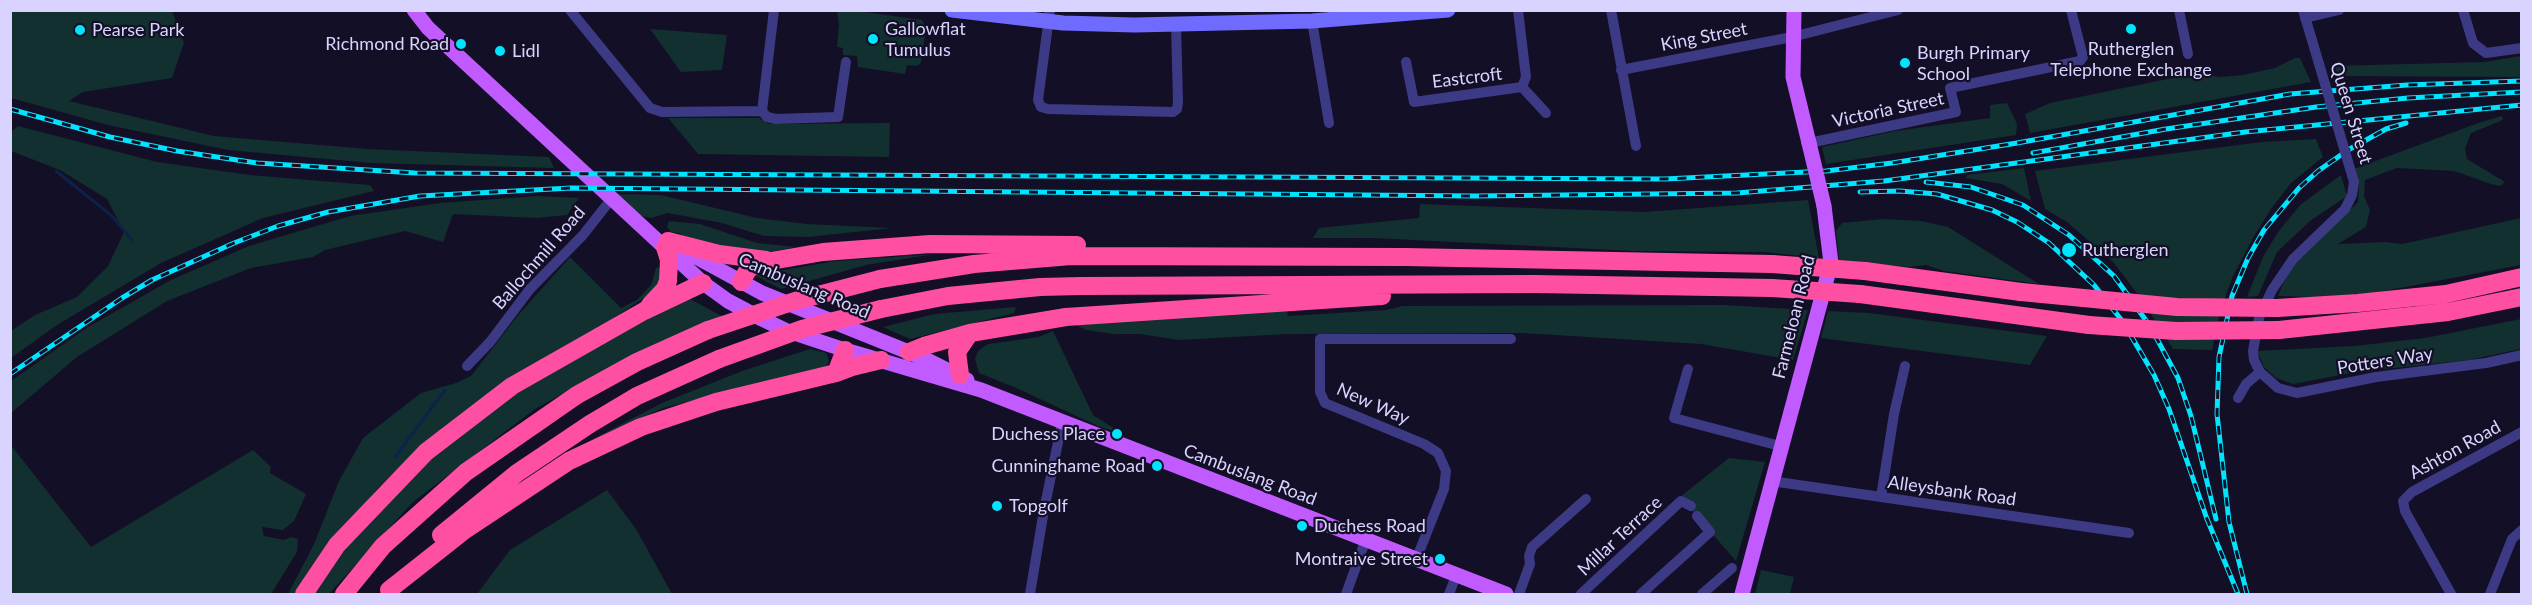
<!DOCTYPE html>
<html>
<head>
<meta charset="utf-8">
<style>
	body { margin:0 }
	#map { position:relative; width:2532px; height:605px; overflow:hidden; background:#130f26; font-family:Lato,sans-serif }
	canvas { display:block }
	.frame { position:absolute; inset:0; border:12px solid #d9d4ff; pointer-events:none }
</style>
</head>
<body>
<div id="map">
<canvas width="2532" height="605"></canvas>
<div class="frame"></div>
</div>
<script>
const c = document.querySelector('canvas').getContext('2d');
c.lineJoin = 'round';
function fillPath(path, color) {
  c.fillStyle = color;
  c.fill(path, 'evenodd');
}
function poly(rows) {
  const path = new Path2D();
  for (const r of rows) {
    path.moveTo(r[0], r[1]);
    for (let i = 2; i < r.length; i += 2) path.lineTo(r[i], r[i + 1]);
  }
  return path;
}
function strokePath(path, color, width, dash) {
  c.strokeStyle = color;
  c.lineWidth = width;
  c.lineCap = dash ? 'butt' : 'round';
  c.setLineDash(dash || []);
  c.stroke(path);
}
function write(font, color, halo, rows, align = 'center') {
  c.font = font + ' Lato,sans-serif';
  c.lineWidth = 4.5;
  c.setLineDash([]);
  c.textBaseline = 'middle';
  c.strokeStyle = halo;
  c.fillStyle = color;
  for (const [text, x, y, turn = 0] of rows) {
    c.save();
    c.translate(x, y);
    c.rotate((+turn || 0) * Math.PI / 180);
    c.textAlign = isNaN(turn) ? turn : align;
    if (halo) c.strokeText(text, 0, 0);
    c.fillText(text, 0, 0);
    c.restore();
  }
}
fillPath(poly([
	[10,11,172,11,184,43,172,78,83,92,69,101,214,136,367,149,549,157,554,168,371,163,228,150,108,125,11,98],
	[837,11,858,11,922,20,926,28,921,63,917,66,907,65,905,74,858,67,857,56,843,55,843,48,837,47,839,25],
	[650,29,727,35,722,70,681,72],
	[2521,56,2521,77,2335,76,2331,66,2485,62],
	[2295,58,2300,58,2311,82,2030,133,2025,114,2050,103,2197,73,2220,77,2243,75,2275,68],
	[2007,103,2017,124,2016,135,1826,164,1822,147,1895,131,1990,118,1990,105],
	[2502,116,2503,120,2471,133,2465,149,2467,159,2505,182,2500,186,2491,184,2454,171,2397,168,2365,180,2364,196,2370,210,2366,227,2338,244,2385,242,2402,244,2521,218,2521,265,2374,293,2316,297,2278,296,2286,276,2299,258,2358,202,2359,183,2354,169,2478,123],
	[668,118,759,118,769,124,890,123,889,157,698,154],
	[18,126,157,162,250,175,370,185,374,191,263,218,161,263,57,325,11,358,11,331,35,315,77,297,108,266,124,232,107,199,60,170,11,151,11,132],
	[2316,139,2323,157,2291,183,2271,209,2254,236,2232,278,2220,312,2212,350,2173,349,2143,301,2113,262,2067,222,2045,209,2035,171,2262,142],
	[2024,168,2031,201,2002,184,1966,178,1967,175],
	[2341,175,2347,196,2310,221,2277,252,2258,296,2247,297,2263,257,2278,232,2300,205],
	[617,194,661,195,757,218,807,224,892,228,808,237,764,236,722,223,668,213,651,218,633,214],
	[538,196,579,198,567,215,537,218,453,214,443,242,405,231,325,250,313,257,251,268,167,301,77,357,11,413,11,381,88,327,171,280,249,246,350,216,440,203],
	[1808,200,1819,258,1765,252,1634,251,1373,238,1313,238,1319,228,1419,218,1420,204,1644,212],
	[1883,219,1921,221,1948,227,2039,284,1944,271,1926,265,1908,267,1839,260,1836,231,1842,223],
	[669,221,700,224,757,243,796,247,757,254,697,245,679,233,671,232,667,227],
	[935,254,866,265,781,289,754,275,836,261],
	[570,257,621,308,637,300,651,285,656,268,660,267,662,272,656,290,429,440,378,488,294,594,288,594,314,544,339,481,363,438,421,393,456,383,471,376,519,314],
	[686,297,722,316,616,364,535,409,413,502,329,594,310,594,348,539,428,456,488,411,558,368],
	[1724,305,1808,310,1793,360,1701,344,1523,333,1287,334,1179,340,1140,334,1114,334,1086,330,1072,323,1287,311,1288,316,1386,310,1403,306],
	[1016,307,1014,313,910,339,883,327,934,314],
	[1828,311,1869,313,2047,336,2030,365,1821,338],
	[2521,319,2521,349,2469,360,2356,372,2293,384,2276,378,2264,367,2257,351,2354,346,2425,338],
	[1053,331,1093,415,1124,435,1098,426,1014,387,979,373,975,359,978,351,988,344,1039,337],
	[810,349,826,353,829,361,826,367,663,408,591,440,662,403,742,371],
	[10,444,91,547,253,450,271,467,270,473,306,494,294,521,283,530,262,527,264,536,284,540,291,537,298,539,297,552,271,594,11,594],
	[1729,458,1765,462,1736,561,1680,497],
	[607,490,636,529,672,594,477,594,510,550],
	[1761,570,1794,577,1790,594,1755,594]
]), '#12302f');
strokePath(poly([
	[56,171,112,216,132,240],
	[395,457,445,390]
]), '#0c2248', 3);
strokePath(poly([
	[570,10,650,108,662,112,762,111,774,10],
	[1050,10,1038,100,1041,107,1048,109,1173,112,1177,109,1178,102,1176,25],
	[1611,10,1636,146],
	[2179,10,2188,54],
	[2303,10,2325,84],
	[2463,10,2473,43,2486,53,2522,48],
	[2305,18,2339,10],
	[1312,21,1329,123],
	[1406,62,1414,102,1522,87,1526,77,1518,10],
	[1621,70,1792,37,1898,10],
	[1522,87,1546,113],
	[762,111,767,117,776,119,838,117,846,62],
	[1809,143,1956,112,1950,88,2080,61,2083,57,2071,10],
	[2354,182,2352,195,2345,209,2293,259,2272,290,2259,318,2253,351,2254,360,2260,372,2278,388,2297,393,2376,377,2486,363,2522,355],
	[467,366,490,342,530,289,583,235,612,198],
	[1688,369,1674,418,1780,446],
	[2238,398,2246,384,2260,372],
	[1771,481,2129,533],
	[1881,497,1894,414,1905,366],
	[1416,560,1444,489,1446,471,1438,453,1424,444,1325,403,1320,392,1320,339,1511,339],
	[1030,594,1044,510,1062,423],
	[1346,594,1366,539],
	[1449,594,1456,576],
	[1519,594,1530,564,1529,556,1532,547,1586,499],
	[1581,594,1681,501,1691,506],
	[1641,594,1710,532,1697,516],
	[1702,594,1732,568],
	[2451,594,2405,511,2403,501,2412,492,2522,432],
	[2490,594,2512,539,2522,530]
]), '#3d3a85', 10);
strokePath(poly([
	[952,10,1063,23,1134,25,1312,21,1448,10]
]), '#6f6bff', 15);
strokePath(poly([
	[414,10,428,28,703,283,728,301,762,319,785,330,845,350,981,390,1506,594],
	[1794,10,1793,77,1809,143],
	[676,246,762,293,921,357,967,380],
	[1742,594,1831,263,1824,206]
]), '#c25bff', 15);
strokePath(poly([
	[668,241,719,254,766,260],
	[1865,271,2021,292],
	[880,279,974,264,1071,256,1405,257,1772,264],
	[741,282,749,268,771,261,823,252,930,244,1077,245],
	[1860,294,2089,325],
	[650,305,665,289,668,281,669,260,665,247],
	[2277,308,2358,303,2446,294,2522,277],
	[881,309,948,296,1040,287,1081,286,1534,284,1772,288],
	[2279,330,2448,312,2522,297],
	[909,352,924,346,970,333,1066,317,1382,296],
	[836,373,845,350],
	[960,375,957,352,970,333],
	[441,535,517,473,590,424,637,396,719,359],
	[389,590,465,530,569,461,641,427,716,402,836,373,852,367,881,360],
	[304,594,337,545,426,452,512,386,644,311,703,283],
	[344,594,383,546,466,472,577,395,637,362,708,330]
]), '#ff4fa3', 18);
const rail = poly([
	[10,109,110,137,177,151,257,163,415,173,1665,179,1826,171,1892,163,2017,143,2290,94,2407,85,2522,81],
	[2033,153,2166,129,2316,107,2408,98,2522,92],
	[1926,182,1971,187,2023,205,2069,235,2114,276,2150,326,2178,378,2191,416,2216,519],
	[1860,192,1900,191,1937,194,1992,210,2017,222,2049,243,2094,285,2123,322,2154,375,2169,409,2207,519,2238,594],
	[10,374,122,298,152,280,234,243,278,226,328,212,420,196,571,188,1475,196,1737,193,1884,181,2245,132,2522,105],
	[2247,594,2229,522,2217,414,2219,357,2232,296,2248,258,2264,230,2299,188,2318,171,2348,150,2386,129,2406,123]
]);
strokePath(rail, '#00e5ff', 5);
strokePath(rail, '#130f26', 3, [9]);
strokePath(poly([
	[2325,84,2354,182]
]), '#3d3a85', 10);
strokePath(poly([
	[1809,143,1824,206]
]), '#c25bff', 15);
strokePath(poly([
	[1772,264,1865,271],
	[1772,288,1860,294],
	[2021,292,2177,307,2277,308],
	[2089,325,2176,331,2279,330],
	[708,330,795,301,880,279],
	[719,359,802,329,881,309]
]), '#ff4fa3', 18);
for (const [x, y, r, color] of [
	[2131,29,6,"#00e5ff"],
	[80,30,6,"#00e5ff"],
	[873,39,6,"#00e5ff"],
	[461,44,6,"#00e5ff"],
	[500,51,6,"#00e5ff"],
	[1905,63,6,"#00e5ff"],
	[2069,250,8,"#00e5ff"],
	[1117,434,6,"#00e5ff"],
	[1157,466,6,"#00e5ff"],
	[997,506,6,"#00e5ff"],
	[1302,526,6,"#00e5ff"],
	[1440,559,6,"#00e5ff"]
]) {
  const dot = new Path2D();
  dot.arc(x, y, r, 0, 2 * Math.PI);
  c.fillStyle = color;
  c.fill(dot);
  strokePath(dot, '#130f26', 2);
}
write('18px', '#d9d4ff', '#130f26', [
	["Gallowflat",885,29],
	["Tumulus",885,50],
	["Pearse Park",92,30],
	["Richmond Road",449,44,"right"],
	["Rutherglen",2131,49,"center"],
	["Telephone Exchange",2131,70,"center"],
	["Lidl",512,51],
	["Burgh Primary",1917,53],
	["School",1917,74],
	["Rutherglen",2082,250],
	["Duchess Place",1105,434,"right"],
	["Cunninghame Road",1145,466,"right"],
	["Topgolf",1009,506],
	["Duchess Road",1314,526],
	["Montraive Street",1428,559,"right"]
], 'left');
write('18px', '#d9d4ff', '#130f26', [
	["King Street",1704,37,-11],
	["Eastcroft",1467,78,-7],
	["Victoria Street",1888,110,-12],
	["Queen Street",2351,113,73],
	["Ballochmill Road",539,258,-49],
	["Cambuslang Road",804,286,23],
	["Farmeloan Road",1794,317,-76],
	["Potters Way",2385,361,-9],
	["New Way",1373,404,24],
	["Ashton Road",2455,450,-29],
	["Cambuslang Road",1250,475,21],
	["Alleysbank Road",1952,491,8],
	["Millar Terrace",1620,536,-43]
]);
</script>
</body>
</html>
